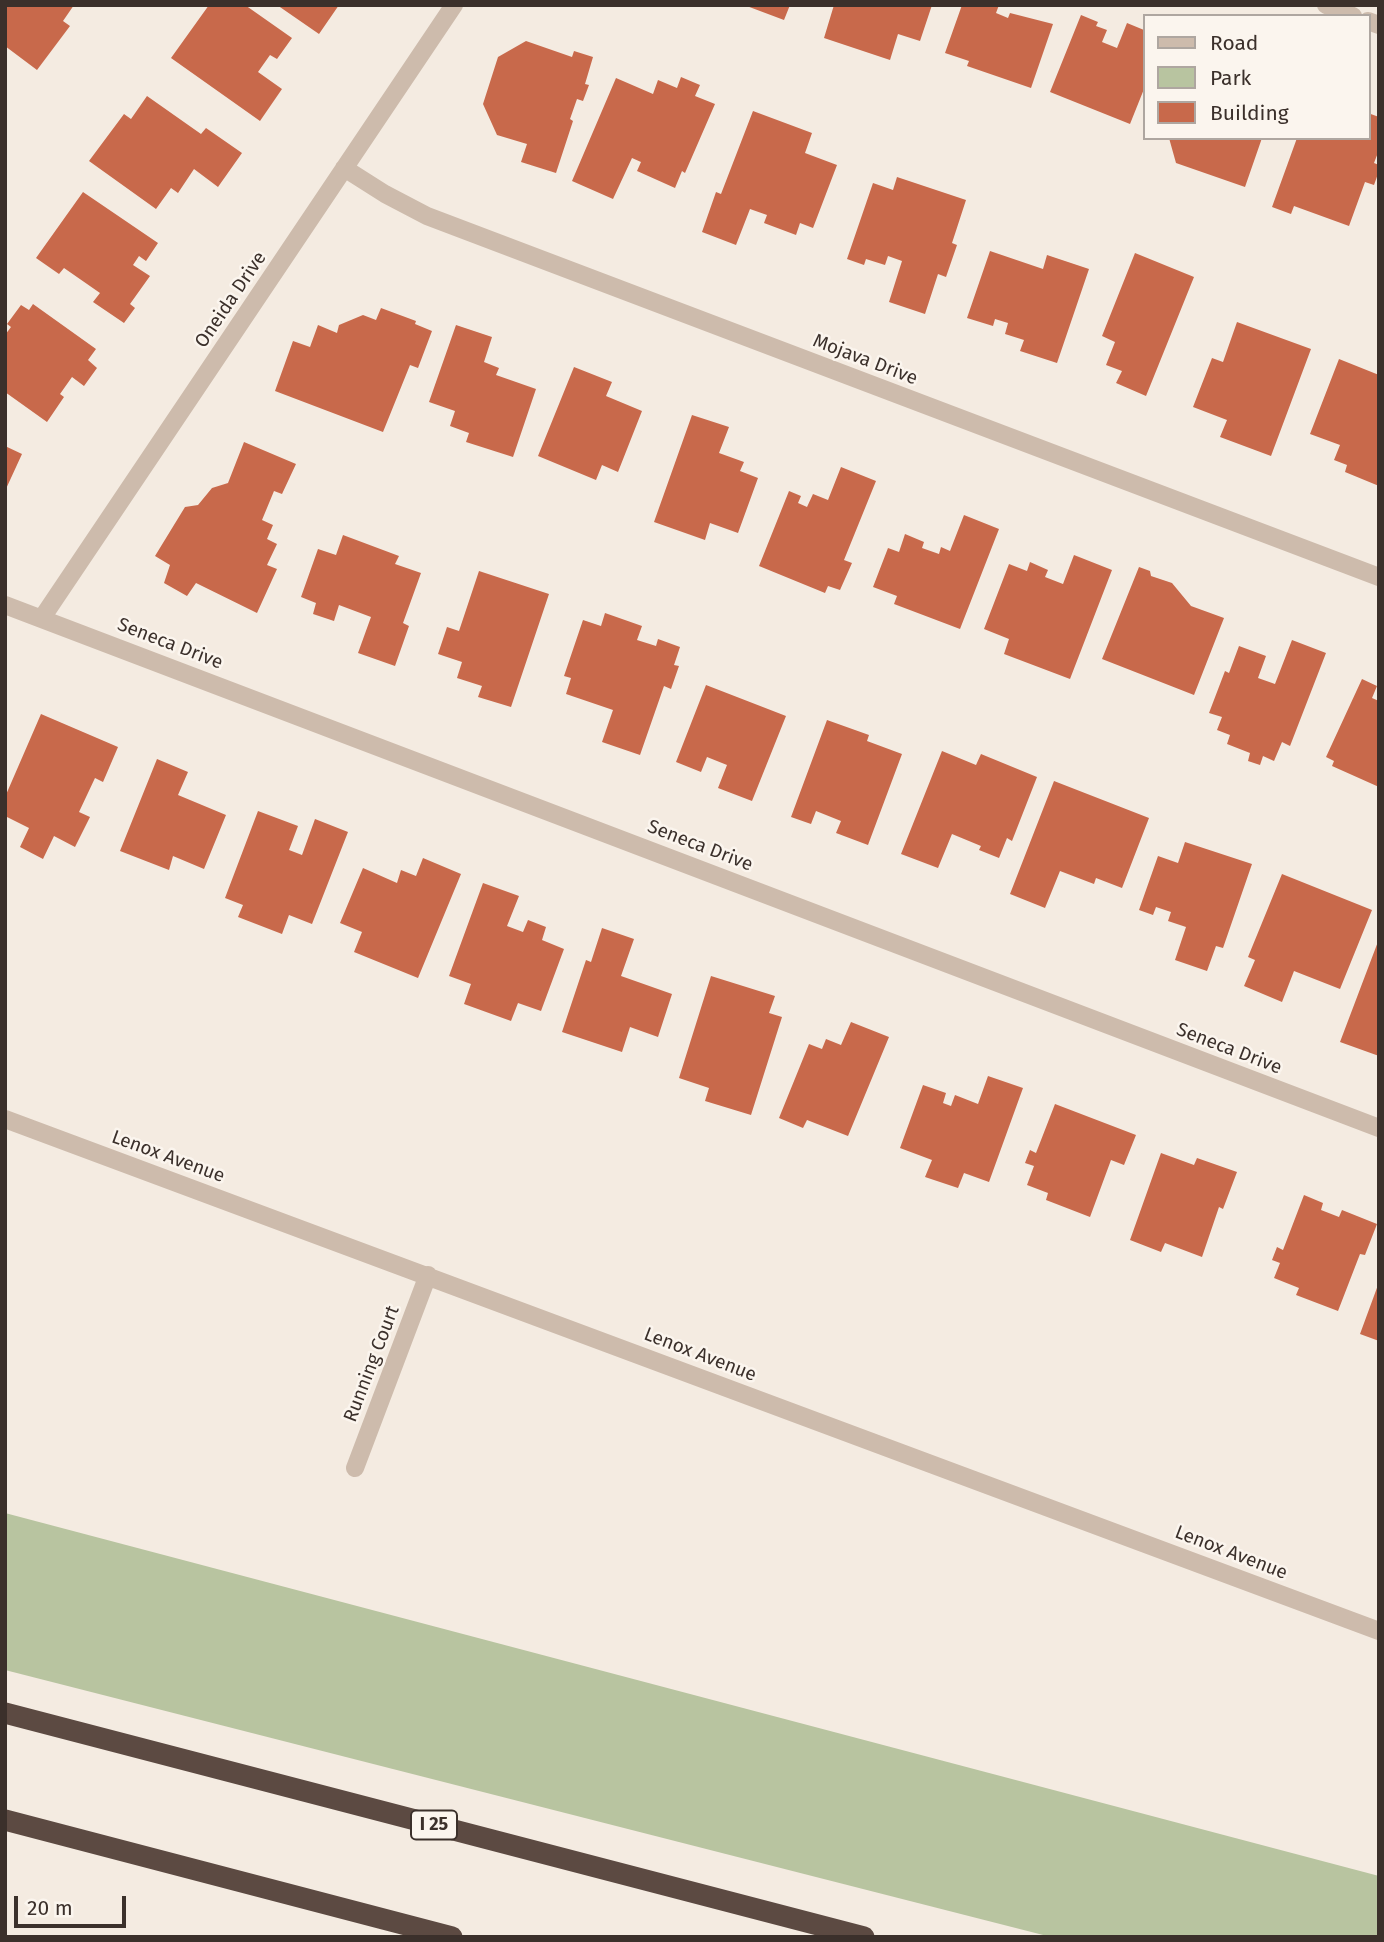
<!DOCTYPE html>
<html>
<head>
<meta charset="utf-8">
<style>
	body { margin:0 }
	#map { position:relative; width:1384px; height:1942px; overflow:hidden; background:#f4ebe1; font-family:"Fira Sans",sans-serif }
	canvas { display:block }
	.frame { position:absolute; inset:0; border:7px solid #3b302b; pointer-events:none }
	.legend { position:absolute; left:1143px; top:14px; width:228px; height:126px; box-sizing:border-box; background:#fbf5ee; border:2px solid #aea6a0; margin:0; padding:9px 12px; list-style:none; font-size:21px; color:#3b302b }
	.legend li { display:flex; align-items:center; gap:14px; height:35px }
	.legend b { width:35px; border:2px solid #aea6a0 }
	.scale { position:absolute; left:14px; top:1896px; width:112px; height:32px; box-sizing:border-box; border:4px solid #3b302b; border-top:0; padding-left:9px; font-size:21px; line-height:24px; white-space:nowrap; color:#3b302b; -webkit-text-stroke:5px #fbf5ee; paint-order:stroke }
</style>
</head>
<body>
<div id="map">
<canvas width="1384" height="1942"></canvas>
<div class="frame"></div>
<ul class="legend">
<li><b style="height:9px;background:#cdbbac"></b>Road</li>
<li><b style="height:19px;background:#b8c4a0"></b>Park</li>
<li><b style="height:19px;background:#c8694b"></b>Building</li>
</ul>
<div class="scale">20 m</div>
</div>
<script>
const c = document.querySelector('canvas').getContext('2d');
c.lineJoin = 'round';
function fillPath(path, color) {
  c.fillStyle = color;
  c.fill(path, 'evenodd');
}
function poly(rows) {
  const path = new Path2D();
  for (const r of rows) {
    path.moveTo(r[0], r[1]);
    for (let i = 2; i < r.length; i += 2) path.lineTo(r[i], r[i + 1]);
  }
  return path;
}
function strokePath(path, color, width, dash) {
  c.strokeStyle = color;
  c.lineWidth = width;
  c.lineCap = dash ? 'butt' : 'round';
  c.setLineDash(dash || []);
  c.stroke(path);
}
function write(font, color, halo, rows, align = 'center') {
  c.font = font + ' "Fira Sans",sans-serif';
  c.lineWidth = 5;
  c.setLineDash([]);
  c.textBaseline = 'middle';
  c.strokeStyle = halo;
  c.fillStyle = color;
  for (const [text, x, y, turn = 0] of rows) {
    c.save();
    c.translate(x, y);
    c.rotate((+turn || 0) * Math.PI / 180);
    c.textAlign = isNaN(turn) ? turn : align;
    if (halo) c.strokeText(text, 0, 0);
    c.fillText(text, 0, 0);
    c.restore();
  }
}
fillPath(poly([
	[5,1513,1379,1876,1379,1937,1051,1937,5,1670]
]), '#b8c4a0');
fillPath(poly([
	[5,5,74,5,63,21,70,26,37,70,5,46],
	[209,5,245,5,292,38,277,59,270,55,258,72,282,89,260,121,171,58],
	[277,5,339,5,319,34],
	[744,5,790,5,784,20],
	[834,5,932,5,920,41,898,34,890,60,824,38],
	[962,5,999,5,996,13,1008,18,1010,13,1053,24,1031,88,967,66,969,61,945,53],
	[1081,15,1098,22,1096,26,1107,30,1102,42,1117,48,1127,23,1144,30,1144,89,1130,124,1050,92],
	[526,41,572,57,574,51,593,57,585,84,589,85,583,101,577,99,570,119,573,121,556,173,521,162,527,144,497,135,483,104,498,57],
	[681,77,700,85,695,96,715,104,685,173,682,171,675,188,637,171,641,162,632,158,613,199,572,181,616,78,653,94,658,80,677,88],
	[147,96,201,134,206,128,242,153,218,187,194,169,178,193,171,188,156,209,89,161,124,114,131,119],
	[753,111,812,133,805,153,837,165,813,228,800,223,796,235,764,223,767,215,750,209,736,245,702,232,716,192,721,194],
	[1368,113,1379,117,1379,150,1374,163,1379,165,1379,171,1374,185,1365,182,1349,226,1294,206,1291,214,1272,207,1297,138,1368,138],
	[1169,138,1262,138,1245,187,1176,163],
	[897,177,966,200,952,243,957,245,946,277,938,274,925,314,889,302,902,261,888,256,885,265,866,259,864,265,847,259,873,183,893,190],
	[83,192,158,243,146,261,139,256,133,265,150,276,130,304,135,308,124,323,93,302,100,293,64,268,59,274,36,258],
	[990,251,1043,269,1047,255,1089,269,1057,363,1020,351,1024,340,1005,334,1008,323,995,319,993,326,967,318],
	[1135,253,1194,277,1146,396,1116,383,1122,371,1106,365,1115,342,1102,336],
	[33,304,96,349,88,360,97,368,84,386,72,377,60,394,64,397,47,422,5,392,5,335,11,327,7,324,21,305,29,310],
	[381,308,416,321,415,324,432,331,418,368,410,365,383,432,275,391,293,341,310,347,318,325,337,333,339,325,363,315,376,320],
	[1237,322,1311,349,1271,456,1220,437,1227,420,1193,407,1212,358,1223,362],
	[456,325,492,337,484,362,499,368,496,375,536,389,513,457,466,442,469,433,450,426,455,411,429,402],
	[1339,359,1379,375,1379,486,1345,472,1347,465,1334,460,1340,445,1310,434],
	[574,367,612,382,606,396,642,411,618,472,602,465,596,480,538,456],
	[692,415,729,427,719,453,744,462,740,471,758,478,738,533,710,523,705,540,654,522],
	[244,442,296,464,282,494,274,491,262,520,273,525,267,539,277,544,267,565,277,569,257,613,196,583,187,596,164,583,170,565,155,556,185,507,198,505,212,488,228,483],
	[5,446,22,454,5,491],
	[841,467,876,481,844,560,852,563,840,590,828,586,825,593,759,566,789,491,801,496,798,503,807,507,813,494,828,500],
	[964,515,999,529,960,629,894,604,897,596,873,587,888,548,899,552,905,534,924,542,922,548,939,554,941,547,950,551],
	[343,535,399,556,395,564,421,573,403,623,409,626,395,666,358,653,371,617,339,605,334,621,313,614,316,603,301,597,318,549,336,555],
	[1074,555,1112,570,1070,679,1004,654,1009,639,984,629,1009,564,1027,571,1030,562,1048,570,1045,577,1063,584],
	[1139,567,1150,571,1151,576,1172,583,1191,606,1224,618,1194,695,1102,659],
	[479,571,549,594,511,707,478,697,482,686,457,678,462,662,438,654,447,627,459,631],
	[605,613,642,626,637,640,656,646,658,639,680,647,674,665,679,666,671,689,664,686,640,755,602,742,613,710,566,694,571,678,564,676,583,620,601,626],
	[1292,640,1326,653,1290,746,1282,742,1274,761,1263,756,1260,765,1248,761,1250,753,1227,744,1230,735,1217,730,1222,717,1209,713,1225,671,1229,673,1239,646,1266,656,1258,678,1275,684],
	[1362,679,1377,686,1372,698,1379,701,1379,787,1332,766,1334,761,1326,757],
	[706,685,786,716,752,801,718,788,727,765,707,757,701,772,676,762],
	[41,714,118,747,103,782,95,778,79,812,90,817,75,847,54,836,43,859,20,847,29,828,5,816,5,797],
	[827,720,869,735,867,741,902,754,868,845,836,833,841,821,816,811,811,824,791,817],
	[942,751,976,765,981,754,1037,777,1012,841,1007,838,999,858,979,850,981,846,952,834,938,868,901,854],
	[157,759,188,772,178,795,226,815,204,869,173,856,169,870,120,851],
	[1054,781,1149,818,1122,888,1096,878,1094,884,1060,871,1045,908,1010,894],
	[258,811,298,826,289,850,302,855,315,819,348,832,312,924,289,915,282,934,238,917,243,905,225,898],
	[1185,842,1252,864,1223,948,1216,946,1207,971,1175,960,1186,927,1168,921,1171,912,1156,907,1153,915,1139,910,1158,856,1178,863],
	[423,858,461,874,418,978,354,952,362,932,340,923,363,868,397,883,401,870,416,876],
	[1282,874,1372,910,1340,989,1294,971,1282,1002,1244,986,1255,960,1248,957],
	[483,883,519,896,507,926,523,932,528,920,546,927,542,940,564,949,541,1011,518,1003,511,1021,464,1004,471,984,449,976],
	[602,928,634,939,621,976,672,994,658,1037,630,1027,622,1052,562,1032,586,960,591,962],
	[1379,939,1379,1056,1340,1042],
	[711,976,775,996,769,1013,782,1017,751,1115,705,1101,709,1088,679,1078],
	[851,1022,889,1037,848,1136,807,1120,803,1128,779,1118,809,1044,822,1049,826,1039,841,1045],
	[988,1076,1023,1088,989,1182,964,1173,958,1188,925,1177,932,1160,900,1148,923,1085,946,1093,943,1103,951,1106,955,1095,978,1104],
	[1055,1104,1136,1135,1124,1165,1111,1160,1090,1217,1046,1200,1048,1193,1027,1185,1034,1166,1025,1163,1030,1150,1036,1153],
	[1161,1153,1194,1165,1197,1158,1237,1172,1223,1209,1219,1207,1202,1257,1165,1243,1161,1252,1130,1240],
	[1304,1195,1323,1203,1321,1210,1339,1217,1342,1210,1377,1224,1365,1255,1360,1254,1338,1311,1296,1295,1299,1288,1274,1278,1280,1263,1272,1260,1277,1247,1283,1250],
	[1378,1285,1379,1285,1379,1341,1360,1334]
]), '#c8694b');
strokePath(poly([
	[1326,5,1353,16],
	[1368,21,1379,25],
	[344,168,385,194,427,216,1379,577],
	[5,605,1379,1128],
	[42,618,454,5],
	[5,1119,1379,1631],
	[355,1468,428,1275]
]), '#cdbbac', 18);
strokePath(poly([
	[5,1713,864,1937],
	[5,1820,452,1937]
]), '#5c4a42', 21);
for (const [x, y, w] of [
	[434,1825,46]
]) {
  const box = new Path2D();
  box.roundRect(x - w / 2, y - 14.5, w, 29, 5);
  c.fillStyle = '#fbf5ee';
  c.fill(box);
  strokePath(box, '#3b302b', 2);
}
write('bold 18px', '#3b302b', null, [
	["I 25",434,1825]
]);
write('19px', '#3b302b', '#fbf5ee', [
	["Oneida Drive",231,300,-56],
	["Mojava Drive",865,360,21],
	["Seneca Drive",170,644,21],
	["Seneca Drive",700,846,21],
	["Seneca Drive",1229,1049,21],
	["Lenox Avenue",168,1157,20],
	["Lenox Avenue",700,1355,21],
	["Running Court",372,1364,-69],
	["Lenox Avenue",1231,1553,21]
]);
</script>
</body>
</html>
